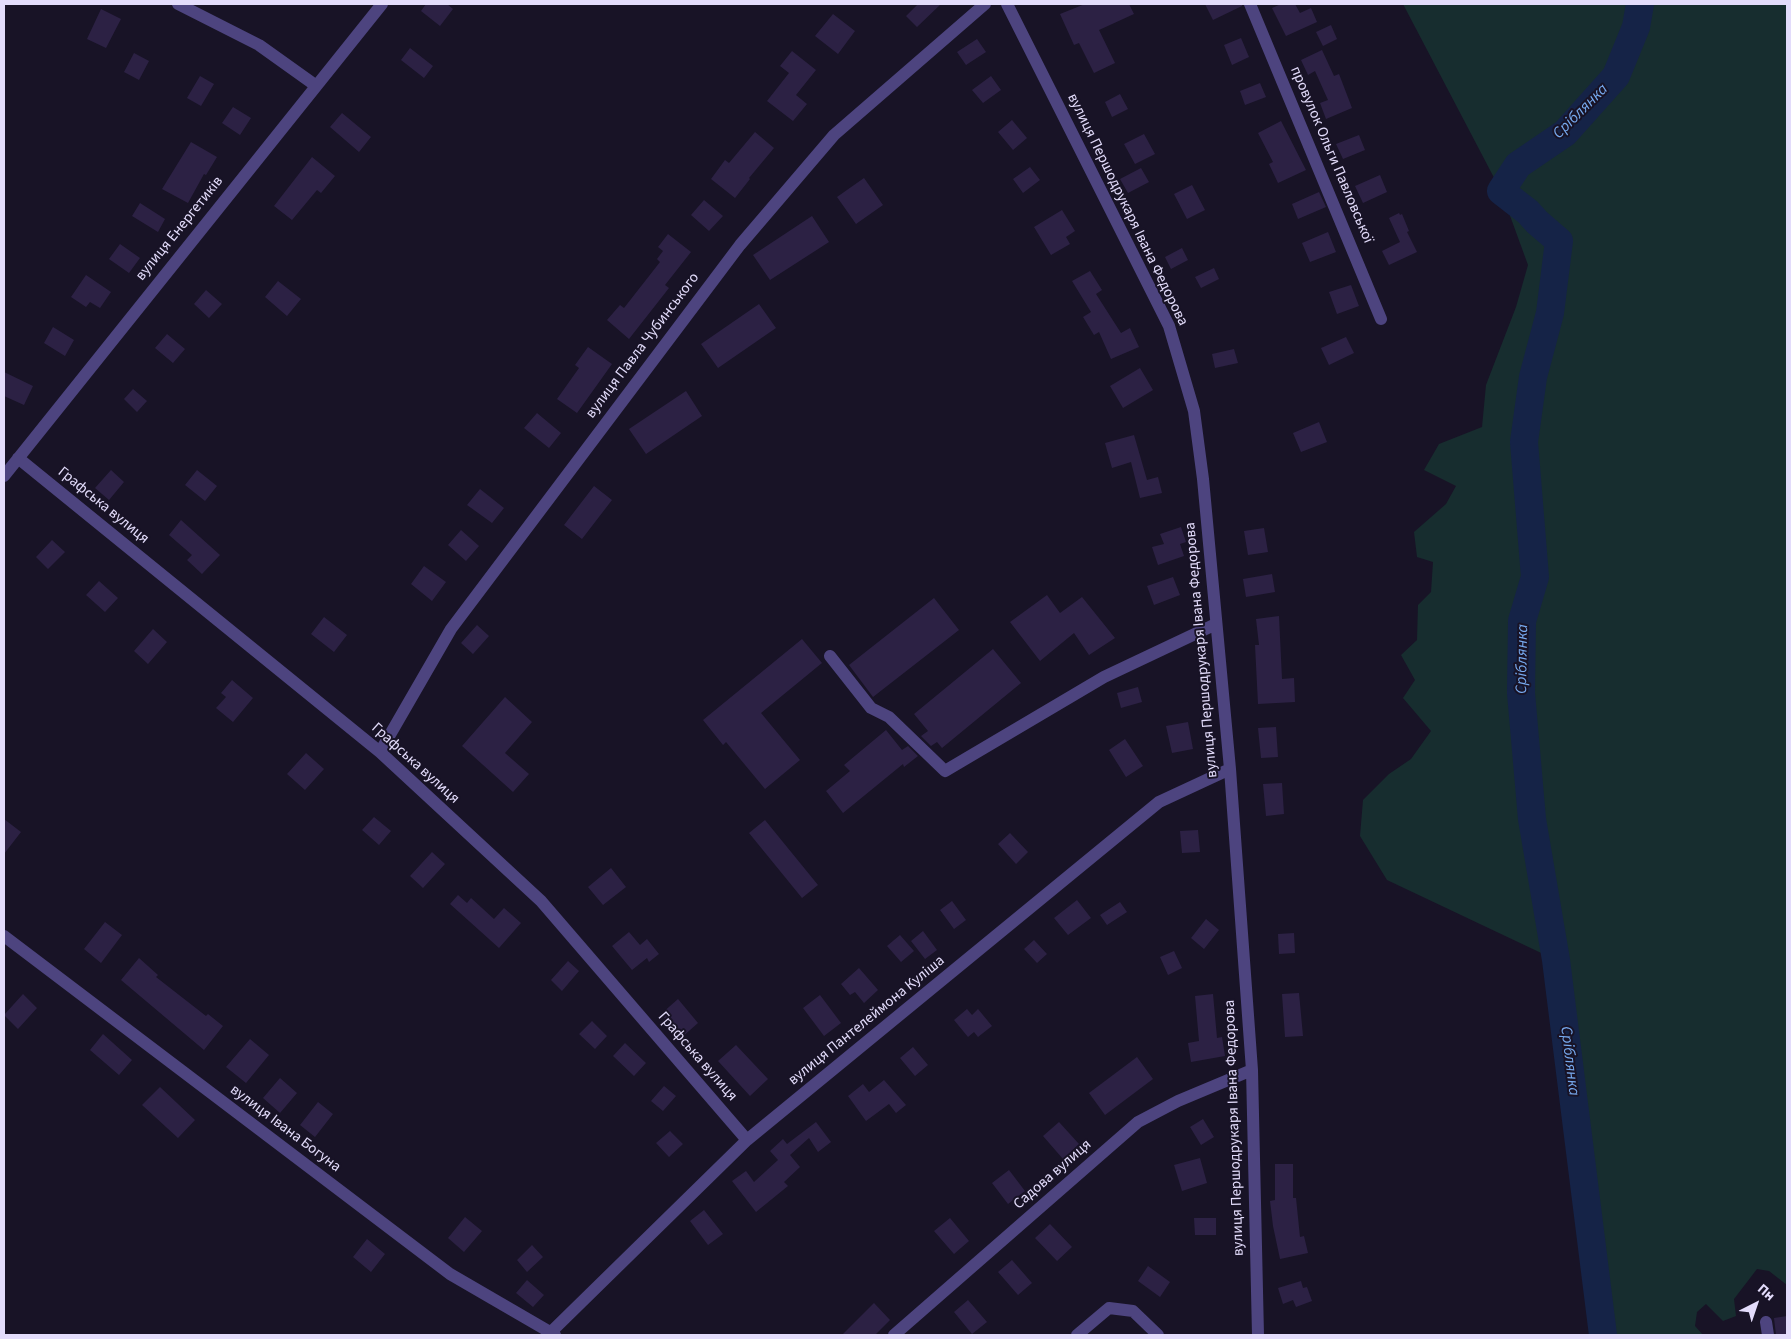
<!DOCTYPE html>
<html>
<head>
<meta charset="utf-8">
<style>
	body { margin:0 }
	#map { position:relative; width:1791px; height:1339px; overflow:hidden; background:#181326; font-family:"Source Sans 3",sans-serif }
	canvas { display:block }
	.frame { position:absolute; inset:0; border:5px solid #e3dcfb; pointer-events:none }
	.north { position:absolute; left:1731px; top:1279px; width:50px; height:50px; -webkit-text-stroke:4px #181326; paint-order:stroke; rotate:41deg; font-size:14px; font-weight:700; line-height:20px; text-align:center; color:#e3dcfb }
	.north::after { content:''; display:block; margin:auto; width:18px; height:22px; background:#e3dcfb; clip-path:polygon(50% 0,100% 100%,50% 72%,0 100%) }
</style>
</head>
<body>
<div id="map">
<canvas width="1791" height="1339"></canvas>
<div class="frame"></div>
<div class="north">Пн</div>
</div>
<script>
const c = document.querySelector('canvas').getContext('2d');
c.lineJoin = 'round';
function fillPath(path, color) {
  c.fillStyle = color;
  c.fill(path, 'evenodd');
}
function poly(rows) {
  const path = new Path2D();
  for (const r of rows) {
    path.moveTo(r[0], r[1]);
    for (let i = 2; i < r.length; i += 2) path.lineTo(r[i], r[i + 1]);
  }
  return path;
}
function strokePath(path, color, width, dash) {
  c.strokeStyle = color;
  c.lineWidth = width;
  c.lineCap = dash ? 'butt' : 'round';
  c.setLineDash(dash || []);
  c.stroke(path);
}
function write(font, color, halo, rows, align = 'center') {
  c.font = font + ' "Source Sans 3",sans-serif';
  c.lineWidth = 4;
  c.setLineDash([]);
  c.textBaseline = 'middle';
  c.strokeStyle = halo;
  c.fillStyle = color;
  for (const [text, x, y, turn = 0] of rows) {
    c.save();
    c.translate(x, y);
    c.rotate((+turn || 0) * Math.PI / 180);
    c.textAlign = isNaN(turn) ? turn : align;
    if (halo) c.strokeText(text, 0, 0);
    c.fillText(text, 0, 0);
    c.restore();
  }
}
fillPath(poly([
	[1403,4,1787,4,1787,1285,1769,1271,1757,1269,1734,1299,1736,1316,1723,1321,1706,1304,1697,1312,1695,1326,1703,1335,1609,1335,1605,1306,1590,1233,1556,960,1387,880,1360,836,1363,800,1389,774,1411,759,1431,731,1403,698,1415,680,1401,655,1417,640,1418,605,1431,592,1433,562,1417,557,1414,532,1446,504,1456,486,1424,470,1439,444,1482,427,1486,385,1516,307,1528,265,1501,191]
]), '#172d2f');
strokePath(poly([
	[1603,1335,1556,960,1532,819,1521,693,1522,621,1535,577,1524,442,1533,377,1550,313,1559,241,1537,222,1528,212,1501,191,1518,165,1565,133,1616,76,1636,27,1640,4]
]), '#152347', 28);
fillPath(poly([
	[426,4,447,4,453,9,440,26,421,11],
	[918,4,941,4,917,27,906,16],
	[1085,4,1129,4,1134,14,1099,30,1115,63,1094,73,1079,43,1074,45,1060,14],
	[1205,4,1242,4,1242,6,1213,20],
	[1281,4,1295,4,1300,13,1311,8,1317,22,1286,36,1272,8],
	[101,9,121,19,106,48,87,39],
	[833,14,855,31,838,54,815,36],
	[1331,25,1337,39,1323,46,1316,32],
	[1241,38,1249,57,1232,65,1224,45],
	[977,39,986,52,966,65,957,52],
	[410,48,433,66,424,78,401,60],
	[1322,50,1334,76,1339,74,1352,108,1326,119,1320,103,1328,100,1315,71,1308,75,1301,60],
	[792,51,816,70,796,95,807,104,793,121,767,101,789,73,780,66],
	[134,53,149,61,139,80,124,72],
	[200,76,214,84,201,106,187,98],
	[991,76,1001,90,983,103,972,90],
	[1260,83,1266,97,1245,105,1240,91],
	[1120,94,1128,109,1112,117,1105,102],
	[233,107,251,118,240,135,222,123],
	[342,113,371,137,359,152,330,127],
	[1012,120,1027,138,1013,150,998,132],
	[1281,121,1306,170,1278,183,1269,164,1273,162,1258,133],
	[755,132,774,148,749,178,750,179,735,198,711,179,725,160,729,163],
	[1144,134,1155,154,1135,164,1124,144],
	[1359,135,1365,150,1343,159,1336,144],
	[191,142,217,157,206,175,204,174,188,203,162,189],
	[312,157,335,176,321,193,317,190,292,220,274,206],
	[1030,167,1040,180,1023,193,1013,179],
	[1141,168,1149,182,1128,193,1120,179],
	[1380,175,1387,192,1363,203,1355,186],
	[864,178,883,205,856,224,837,197],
	[1192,185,1205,210,1187,219,1174,194],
	[1319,192,1326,207,1298,219,1292,204],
	[704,200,723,216,709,231,691,215],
	[140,203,165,219,158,232,132,216],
	[1062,210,1075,231,1066,237,1070,244,1051,255,1034,227],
	[1399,213,1400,215,1402,214,1409,231,1407,232,1417,252,1389,265,1382,251,1400,242,1389,218],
	[812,216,829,242,770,280,753,255],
	[1328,232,1336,252,1310,262,1302,243],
	[668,234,691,252,665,285,669,288,629,339,607,320,620,305,624,308,660,262,657,259,663,251,658,247],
	[120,244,140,258,129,273,109,259],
	[1182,248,1188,260,1171,269,1165,257],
	[1214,268,1219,279,1201,288,1195,277],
	[1090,271,1102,290,1096,294,1121,333,1130,328,1139,347,1111,359,1099,332,1094,335,1083,317,1091,312,1072,281],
	[86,275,111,292,100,308,90,302,86,307,71,297],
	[278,281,301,299,287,316,265,297],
	[1351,285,1359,306,1337,314,1329,292],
	[206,290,222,304,209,318,194,304],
	[759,304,776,328,718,368,701,344],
	[53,327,74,340,65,356,44,343],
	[167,334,185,349,173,363,155,348],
	[1346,337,1354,353,1329,365,1321,348],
	[588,347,612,364,577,413,557,399,579,368,575,365],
	[1234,349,1238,363,1215,368,1212,354],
	[1140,368,1153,390,1123,408,1110,386],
	[4,372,33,386,24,405,4,396],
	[133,389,147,401,137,412,124,399],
	[686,391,702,416,646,454,629,429],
	[537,413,561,433,549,448,524,428],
	[1319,422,1327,442,1301,452,1293,433],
	[1134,435,1147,480,1158,477,1162,493,1140,498,1131,462,1112,468,1105,443],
	[111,470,124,482,109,500,95,488],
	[197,470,217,486,205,501,185,485],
	[594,486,612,500,582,539,564,525],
	[480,489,504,508,492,523,467,505],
	[181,520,220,555,202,574,187,560,192,555,169,535],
	[1181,527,1186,542,1180,544,1184,556,1158,565,1152,547,1164,544,1160,534],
	[1264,528,1268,552,1248,555,1244,531],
	[461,530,479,546,466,561,448,545],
	[52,540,65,552,48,569,36,557],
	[424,566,446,582,432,601,411,584],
	[1272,574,1275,592,1246,597,1243,579],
	[1173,577,1180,595,1154,605,1147,586],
	[99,581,118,598,105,612,86,595],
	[1047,595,1060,613,1082,597,1115,638,1089,655,1074,633,1040,661,1010,622],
	[934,598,959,630,873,697,849,665],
	[1279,616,1282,679,1294,678,1295,702,1258,704,1255,645,1259,645,1256,619],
	[324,617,347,635,334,652,311,634],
	[477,625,489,636,473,654,461,643],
	[153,629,167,642,148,664,134,651],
	[802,639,822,663,761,713,800,760,765,789,726,742,723,745,703,720],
	[993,649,1021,683,942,748,937,742,931,746,921,736,928,731,914,714],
	[232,680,253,698,233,722,216,708,226,697,221,693],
	[1138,687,1142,702,1121,708,1117,693],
	[505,697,532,722,505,753,529,774,513,792,462,746],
	[1188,722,1193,749,1172,753,1166,726],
	[1276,727,1278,757,1261,758,1258,728],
	[886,730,902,750,908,746,918,756,904,767,903,764,843,813,826,791,850,771,844,765],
	[1125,739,1143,766,1126,777,1109,750],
	[306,753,324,769,305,790,287,774],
	[1282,783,1284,814,1266,816,1263,784],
	[374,817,391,831,379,845,362,830],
	[4,819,21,832,4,854],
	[765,820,818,885,802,898,749,833],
	[1198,830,1200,852,1182,853,1180,831],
	[1010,833,1028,852,1016,864,998,844],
	[432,852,445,864,423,888,410,876],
	[611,868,626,887,603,905,588,887],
	[458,895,467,903,471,898,494,919,504,908,521,923,499,948,450,904],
	[1077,900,1091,918,1068,935,1054,918],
	[952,901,966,920,954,929,940,910],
	[1120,902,1127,912,1107,925,1100,915],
	[1206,919,1219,930,1204,949,1191,938],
	[105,922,122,935,101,963,84,949],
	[923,931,937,950,925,959,911,941],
	[629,932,640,945,647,939,659,954,649,962,647,958,632,970,612,946],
	[1294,933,1295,953,1279,954,1278,934],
	[900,935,914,951,901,962,887,946],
	[1034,940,1047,954,1037,963,1024,949],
	[1174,951,1182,968,1168,975,1160,957],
	[139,958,158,975,156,977,206,1016,208,1014,223,1026,204,1050,121,980],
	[568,961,579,971,562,991,551,980],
	[859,968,878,990,864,1003,855,992,850,995,841,984],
	[1299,993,1303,1036,1285,1037,1282,994],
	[23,994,37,1008,18,1029,4,1015],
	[1213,994,1217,1038,1222,1037,1225,1056,1191,1062,1188,1043,1199,1041,1195,996],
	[820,995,841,1023,824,1036,803,1008],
	[678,999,698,1023,681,1038,661,1014],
	[967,1009,972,1015,978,1009,992,1026,978,1037,974,1032,968,1037,954,1020],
	[592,1021,607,1036,595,1049,579,1034],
	[103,1034,132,1060,119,1075,90,1050],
	[250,1039,269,1055,246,1083,226,1067],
	[625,1043,646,1063,634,1076,613,1056],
	[736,1045,768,1079,750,1096,718,1061],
	[913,1047,928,1065,915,1076,900,1058],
	[1137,1057,1153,1079,1105,1115,1089,1093],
	[280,1078,297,1093,280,1113,263,1098],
	[884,1080,906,1105,896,1113,889,1104,866,1121,848,1096,863,1084,869,1092],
	[664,1086,676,1096,663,1111,651,1101],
	[160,1087,195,1120,178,1138,142,1105],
	[318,1102,333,1114,315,1137,300,1125],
	[1203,1119,1214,1137,1201,1145,1190,1127],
	[816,1122,831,1142,818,1152,809,1138,790,1155,800,1167,784,1182,788,1186,756,1212,732,1181,746,1171,754,1182,778,1160,770,1151,783,1139,787,1144],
	[1059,1122,1079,1144,1063,1159,1043,1136],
	[670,1131,683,1144,669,1157,656,1143],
	[1200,1158,1207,1183,1182,1191,1174,1165],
	[1275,1164,1293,1164,1293,1198,1296,1198,1300,1237,1304,1236,1308,1253,1280,1259,1273,1226,1270,1201,1275,1200],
	[1009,1170,1025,1191,1008,1204,992,1183],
	[704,1210,723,1234,708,1245,690,1221],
	[465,1217,482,1231,464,1252,448,1238],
	[950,1218,969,1241,954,1254,934,1231],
	[1194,1218,1216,1218,1216,1235,1195,1235],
	[1050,1224,1072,1247,1057,1261,1035,1238],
	[367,1239,385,1254,371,1272,353,1257],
	[532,1245,543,1257,527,1272,517,1260],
	[1012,1260,1032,1283,1018,1295,998,1272],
	[1148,1266,1170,1282,1160,1297,1138,1281],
	[527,1280,544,1295,533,1307,516,1293],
	[1301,1281,1303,1288,1307,1287,1312,1301,1296,1307,1293,1300,1283,1304,1278,1288],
	[968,1300,987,1322,972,1334,954,1312],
	[874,1303,890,1320,875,1335,842,1335],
	[1787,1316,1787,1335,1776,1335,1774,1318]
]), '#2c2144');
strokePath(poly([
	[178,4,259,45,315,85],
	[1007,4,1169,326,1194,411,1203,479,1230,769,1252,1070,1258,1335],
	[1250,4,1381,319],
	[18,458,380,752,541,901,747,1140],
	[4,476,382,4],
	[830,656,871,708,889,717,945,771,1104,677,1216,624],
	[380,752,451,629,740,245,834,135,985,4],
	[4,936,450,1274,555,1335],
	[1766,1322,1768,1335],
	[551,1332,747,1140,1159,802,1230,769],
	[894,1335,1138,1122,1178,1101,1252,1070],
	[1077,1335,1109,1308,1133,1311,1158,1335]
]), '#4d447f', 12);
write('15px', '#e3dcfb', '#181326', [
	["провулок Ольги Павловської",1331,155,67],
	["вулиця Першодрукаря Івана Федорова",1127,210,64],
	["вулиця Енергетиків",180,229,-51],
	["вулиця Павла Чубинського",643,346,-53],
	["Графська вулиця",103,506,39],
	["вулиця Першодрукаря Івана Федорова",1202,650,-95],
	["Графська вулиця",415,764,42],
	["вулиця Пантелеймона Куліша",867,1021,-39],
	["Графська вулиця",697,1057,49],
	["вулиця Першодрукаря Івана Федорова",1235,1128,-92],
	["вулиця Івана Богуна",285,1129,37],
	["Садова вулиця",1053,1175,-41]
]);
write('italic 16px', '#77a9ee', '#181326', [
	["Сріблянка",1581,112,-45],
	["Сріблянка",1523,659,-89],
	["Сріблянка",1569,1061,83]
]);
</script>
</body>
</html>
